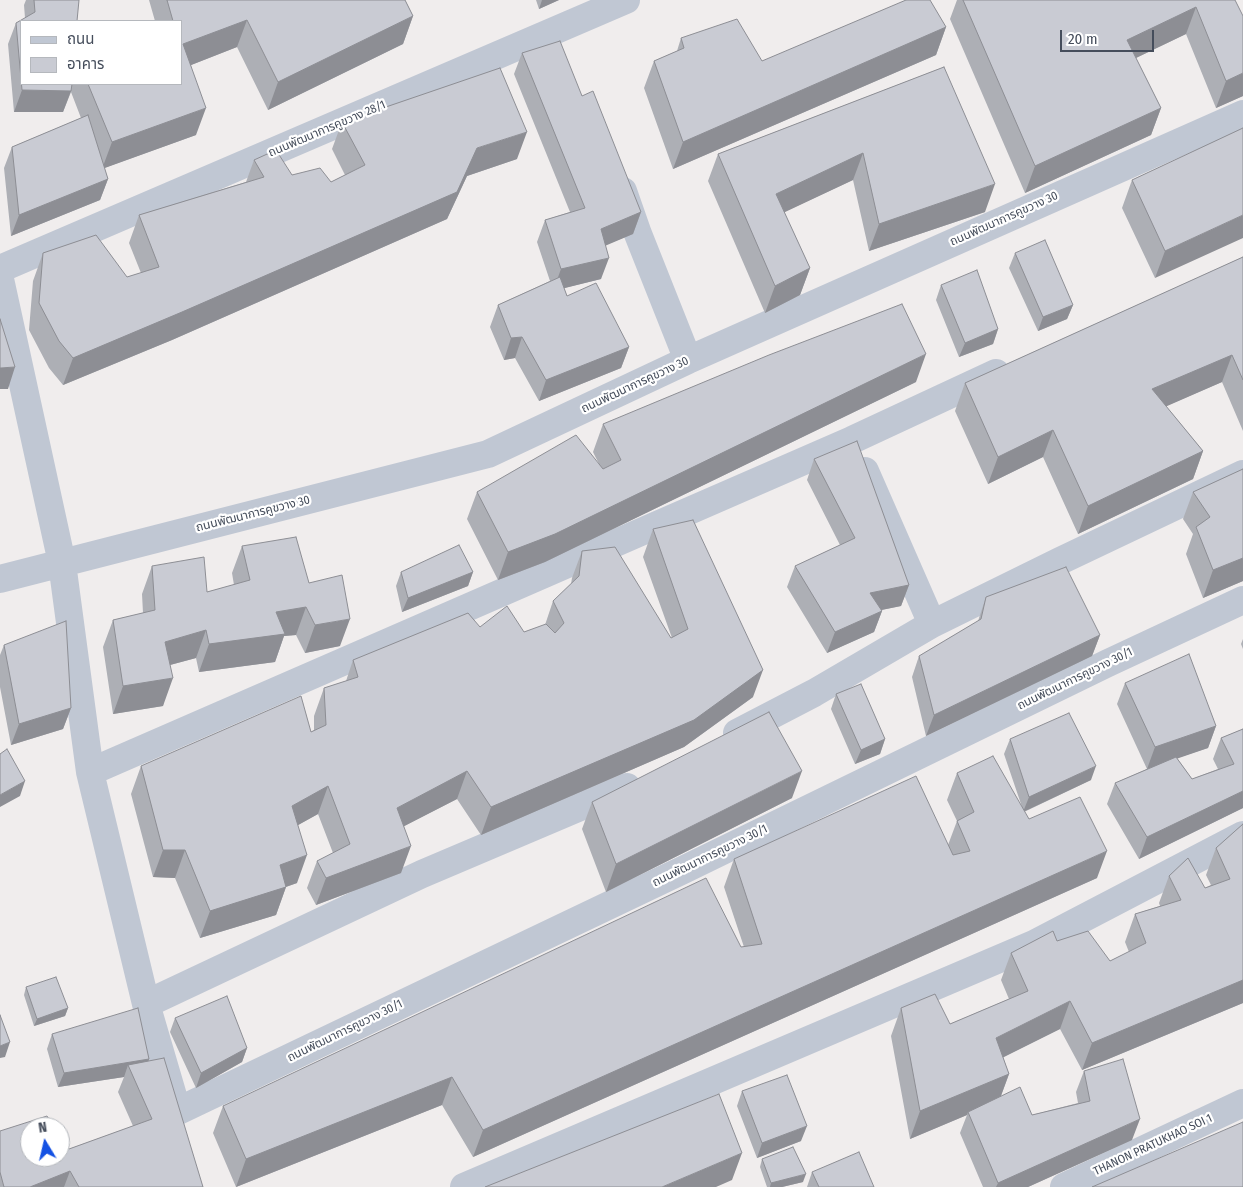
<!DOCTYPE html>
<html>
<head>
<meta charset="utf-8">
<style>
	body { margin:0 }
	#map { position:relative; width:1243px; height:1187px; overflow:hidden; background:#f0eded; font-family:"Fira Sans Condensed","Noto Sans Thai",sans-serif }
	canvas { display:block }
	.legend { position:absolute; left:20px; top:20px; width:162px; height:65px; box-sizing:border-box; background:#fff; border:1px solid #b5b8bd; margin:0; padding:6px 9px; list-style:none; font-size:15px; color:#454d5b }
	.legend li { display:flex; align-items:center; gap:10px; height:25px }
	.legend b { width:25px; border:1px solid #b5b8bd }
	.north { position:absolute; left:20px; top:1117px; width:50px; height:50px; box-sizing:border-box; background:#fff; border:1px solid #b5b8bd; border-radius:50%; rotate:351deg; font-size:14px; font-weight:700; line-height:20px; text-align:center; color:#454d5b }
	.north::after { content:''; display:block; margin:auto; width:18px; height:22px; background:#1451e3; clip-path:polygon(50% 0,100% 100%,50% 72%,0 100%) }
	.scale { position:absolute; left:1060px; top:30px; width:94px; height:22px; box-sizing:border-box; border:2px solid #454d5b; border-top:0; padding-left:6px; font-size:15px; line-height:18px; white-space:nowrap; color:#454d5b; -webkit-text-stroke:4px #fff; paint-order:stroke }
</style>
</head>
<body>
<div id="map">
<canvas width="1243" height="1187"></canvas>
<ul class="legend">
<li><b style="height:6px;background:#c0c7d3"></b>ถนน</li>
<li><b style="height:14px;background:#c9cbd3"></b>อาคาร</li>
</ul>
<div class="north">N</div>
<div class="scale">20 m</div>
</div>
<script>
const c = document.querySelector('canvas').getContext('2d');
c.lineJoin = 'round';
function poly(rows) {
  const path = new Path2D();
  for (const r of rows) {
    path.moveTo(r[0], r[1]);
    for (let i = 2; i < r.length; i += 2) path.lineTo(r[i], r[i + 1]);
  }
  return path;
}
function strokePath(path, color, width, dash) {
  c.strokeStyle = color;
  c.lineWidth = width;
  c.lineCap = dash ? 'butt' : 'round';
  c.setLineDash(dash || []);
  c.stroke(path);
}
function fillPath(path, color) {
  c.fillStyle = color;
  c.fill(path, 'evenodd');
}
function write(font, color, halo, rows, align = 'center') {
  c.font = font + ' "Fira Sans Condensed","Noto Sans Thai",sans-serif';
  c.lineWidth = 4.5;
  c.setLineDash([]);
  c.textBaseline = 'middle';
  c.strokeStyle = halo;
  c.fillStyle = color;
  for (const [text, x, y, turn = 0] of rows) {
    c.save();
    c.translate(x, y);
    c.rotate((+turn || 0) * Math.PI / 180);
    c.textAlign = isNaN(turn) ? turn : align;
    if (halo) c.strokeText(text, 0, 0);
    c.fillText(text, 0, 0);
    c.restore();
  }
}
strokePath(poly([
	[623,191,638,234,688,360],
	[0,269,626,0],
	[0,279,62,563,90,772,146,1004,173,1096],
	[865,471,932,624],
	[0,579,488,454,688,360,1243,114],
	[737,733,814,693,932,624,1060,561,1243,474],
	[90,772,852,440,996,373],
	[146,1004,422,874,627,787],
	[178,1111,683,870,1108,663,1243,600],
	[464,1187,1034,944,1243,835],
	[1064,1187,1243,1103]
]), '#c0c7d3', 28);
fillPath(poly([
	[26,0,79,0,21,84,181,84,181,21,155,21,149,0,405,0,413,16,403,44,268,110,237,47,191,65,196,135,104,168,108,179,100,200,11,236,4,168,12,147,81,118,71,92,63,112,14,112,8,44,16,23,25,18,24,5],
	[536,0,559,0,539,9],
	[957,0,1235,0,1243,96,1216,108,1186,34,1136,58,1161,108,1151,135,1025,193,950,19],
	[946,27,936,55,673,169,644,88,654,61,677,51,681,38,762,61],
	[522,53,582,96,641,212,633,234,605,245,601,279,564,288,567,296,629,347,621,368,539,401,515,358,504,360,490,327,498,305,550,281,537,242,545,220,570,212,514,74],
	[944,67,985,212,869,251,853,180,784,212,810,268,800,295,765,313,708,181,718,154],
	[342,122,517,159,467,176,447,219,172,340,63,385,49,368,29,330,33,281,43,253,127,277,141,273,129,243,139,215,246,182,254,160,292,175,331,182,345,175,332,149],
	[1243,128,1155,278,1122,208,1132,180],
	[1015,253,1073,305,1067,319,1038,331,1009,268],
	[1243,257,1243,431,1222,382,1166,406,1203,451,1193,479,1078,534,1043,457,988,484,955,411,965,383],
	[941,285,998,329,993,344,959,357,936,300],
	[916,382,545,562,498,580,467,519,477,492,599,464,593,452,603,424],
	[814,459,909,585,901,606,881,610,882,611,874,632,827,653,787,587,795,566,840,545,807,480],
	[1243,469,1243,581,1203,598,1186,554,1193,534,1183,519,1193,492],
	[653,529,753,697,684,747,481,835,457,799,404,826,401,873,316,905,307,888,317,861,333,853,318,814,298,825,297,883,286,887,276,915,200,938,175,878,153,877,131,794,141,766,311,732,314,730,314,716,324,688,346,681,353,660,480,627,524,632,545,625,553,601,571,584,572,578,582,551,671,638,672,638,643,557],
	[242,546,309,583,340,646,305,653,296,635,284,636,275,662,199,672,196,658,170,665,163,706,113,714,103,647,113,620,143,613,142,594,152,566,207,592,234,585,232,573],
	[401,572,473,572,468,586,402,612,396,586],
	[986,597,1100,635,1092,656,926,736,912,677,919,656,978,621],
	[1243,639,1243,649,1241,644],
	[4,645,71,708,63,729,11,745,0,687,0,655],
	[1125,683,1216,726,1208,748,1177,758,1192,779,1218,769,1213,759,1221,738,1243,729,1243,808,1139,859,1107,804,1115,783,1147,769,1117,704],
	[836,694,885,739,880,754,855,764,831,709],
	[1010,739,1091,780,1024,812,1029,819,1097,878,473,1157,442,1105,236,1187,213,1133,223,1106,744,947,724,887,734,859,948,845,957,821,947,800,957,773,1022,807,1004,754],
	[792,798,606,892,582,829,592,802],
	[1243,824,1243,1003,1082,1070,1060,1029,1003,1057,1009,1074,1001,1096,1032,1115,1078,1103,1076,1092,1084,1071,1132,1140,1028,1187,983,1187,960,1133,967,1115,910,1139,891,1036,901,1008,950,1024,1009,999,1001,980,1011,953,1057,941,1110,961,1129,952,1125,942,1135,914,1160,906,1159,903,1169,876,1205,888,1211,885,1206,875,1216,848],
	[26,987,68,1008,65,1016,34,1026,24,995],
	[175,1018,247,1048,242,1062,196,1088,170,1032],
	[52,1034,149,1059,149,1061,203,1187,0,1187,0,1131,69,1149,133,1126,118,1092,124,1077,58,1087,47,1049],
	[742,1091,801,1141,757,1158,737,1106],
	[762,1159,803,1182,782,1187,767,1187,760,1167],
	[812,1172,874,1187,807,1187]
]), '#adafb5');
fillPath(poly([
	[542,0,559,0,539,9],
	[1196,7,1186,34,1117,67,1127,40],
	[413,16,403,44,268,110,278,82],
	[247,20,237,47,181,69,183,44],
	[946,27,936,55,673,169,683,142],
	[1243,73,1243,96,1216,108,1226,81],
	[22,90,71,91,63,112,14,112],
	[206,108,196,135,102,169,112,142],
	[1161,108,1151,135,1025,193,1035,166],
	[527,132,517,159,467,176,447,219,172,340,63,385,73,358,477,148],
	[863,153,853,180,766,221,776,194],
	[108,179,100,200,11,236,19,215],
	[995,184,985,212,869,251,879,224],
	[641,212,633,234,593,251,601,229],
	[1243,215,1243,238,1155,278,1165,251],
	[609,258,601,279,553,291,561,269],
	[810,268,800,295,765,313,775,286],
	[1073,305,1067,319,1038,331,1043,317],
	[998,329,993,344,959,357,965,343],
	[522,337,515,358,504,360,511,338],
	[629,347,621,368,539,401,546,380],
	[926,354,916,382,545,562,498,580,508,552],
	[1232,355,1222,382,1142,417,1152,389],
	[15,367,8,389,0,389,0,368],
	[1053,430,1043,457,988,484,998,457],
	[1203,451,1193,479,1078,534,1088,506],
	[1243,558,1243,581,1203,598,1213,570],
	[473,572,468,586,402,612,408,598],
	[909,585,901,606,862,614,870,593],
	[306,607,296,635,284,636,275,662,199,672,209,644,276,612],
	[882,611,874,632,827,653,835,632],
	[350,619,340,646,305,653,315,625],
	[206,630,196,658,155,669,165,642],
	[1100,635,1092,656,926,736,934,715],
	[763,670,753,697,684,747,481,835,491,807],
	[173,678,163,706,113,714,123,686],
	[71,708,63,729,11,745,19,724],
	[1216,726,1208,748,1147,769,1155,747],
	[885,739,880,754,855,764,861,750],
	[1096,766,1091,780,1023,812,1029,797],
	[467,771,457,799,387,835,397,808],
	[802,771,792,798,606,892,616,864],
	[25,781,20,796,0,807,0,795],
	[328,786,318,814,282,834,292,806],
	[1243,791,1243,808,1139,859,1147,837],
	[411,846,401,873,316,905,326,878],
	[163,850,185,850,175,878,153,877],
	[1107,851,1097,878,473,1157,483,1130],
	[307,855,297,883,271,892,286,887,276,915,200,938,210,911,280,865],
	[1243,980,1243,1003,1082,1070,1092,1043],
	[1070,1001,1060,1029,986,1066,996,1038],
	[68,1008,65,1016,34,1026,37,1019],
	[10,1042,5,1057,0,1058,0,1046],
	[247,1048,242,1062,196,1088,201,1073],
	[149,1059,144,1074,128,1065,124,1077,58,1087,64,1073],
	[1009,1074,999,1101,968,1112,967,1115,910,1139,920,1111],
	[452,1077,442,1105,236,1187,246,1159],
	[1140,1119,1132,1140,1028,1187,996,1187,998,1183],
	[807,1126,801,1141,757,1158,762,1143],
	[742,1153,732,1180,716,1187,662,1187],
	[70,1171,64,1187,30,1187],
	[806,1174,803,1182,782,1187,770,1187,771,1183]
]), '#8d8e94');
const building = poly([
	[34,0,79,0,77,21,21,21,21,84,72,84,71,91,22,90,16,23,35,12,34,0],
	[167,0,405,0,413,16,278,82,247,20,183,44,206,108,112,142,88,84,181,84,181,21,173,21,167,0],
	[906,0,930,0,946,27,683,142,654,61,684,48,681,38,737,19,762,61,906,0],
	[963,0,1235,0,1243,16,1243,73,1226,81,1196,7,1127,40,1161,108,1035,166,963,0],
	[560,41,582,96,593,91,641,212,601,229,609,258,561,269,545,220,585,208,522,53,560,41],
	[944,67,995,184,879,224,863,153,776,194,810,268,775,286,718,154,944,67],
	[500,68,527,132,477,148,457,192,182,312,73,358,59,341,39,303,43,253,96,235,127,277,159,267,139,215,264,177,254,160,276,150,292,175,320,168,331,182,365,165,342,122,500,68],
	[88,115,108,179,19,215,12,147,88,115],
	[1243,128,1243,215,1165,251,1132,180,1243,128],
	[1045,240,1073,305,1043,317,1015,253,1045,240],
	[1243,257,1243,380,1232,355,1152,389,1203,451,1088,506,1053,430,998,457,965,383,1243,257],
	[977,270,998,329,965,343,941,285,977,270],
	[560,277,567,296,596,283,629,347,546,380,522,337,511,338,498,305,560,277],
	[902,304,926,354,555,534,508,552,477,492,576,435,603,469,621,460,603,424,769,355,902,304],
	[0,319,15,367,0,368,0,319],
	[857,441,909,585,870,593,882,611,835,632,795,566,855,538,814,459,857,441],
	[1243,469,1243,558,1213,570,1196,527,1210,517,1193,492,1243,469],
	[693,520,763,670,694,720,491,807,467,771,397,808,411,846,326,878,317,861,350,844,328,786,292,806,307,855,280,865,286,887,210,911,185,850,163,850,141,766,301,696,311,732,326,725,324,688,358,677,353,660,468,613,480,627,507,606,524,632,546,624,555,633,564,623,553,601,579,576,582,551,615,547,671,638,688,629,653,529,693,520],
	[296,537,309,583,342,575,350,619,315,625,306,607,276,612,285,634,209,644,206,630,165,642,173,678,123,686,113,620,155,610,152,566,204,557,207,592,250,580,242,546,296,537],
	[459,545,473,572,408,598,401,572,459,545],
	[1066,567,1100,635,934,715,919,656,981,619,986,597,1066,567],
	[66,621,71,708,19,724,4,645,66,621],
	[1189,654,1216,726,1155,747,1125,683,1189,654],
	[861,684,885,739,861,750,836,694,861,684],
	[769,712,802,771,616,864,592,802,769,712],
	[1069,713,1096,766,1029,797,1010,739,1069,713],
	[1243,729,1243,791,1147,837,1115,783,1176,757,1192,779,1234,764,1221,738,1243,729],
	[7,749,25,781,0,795,0,754,7,749],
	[993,756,1029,819,1080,797,1107,851,483,1130,452,1077,246,1159,223,1106,706,878,741,947,762,944,734,859,916,776,953,855,970,851,957,821,974,812,957,773,993,756],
	[1243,824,1243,980,1092,1043,1070,1001,996,1038,1009,1074,920,1111,901,1008,935,994,950,1024,1028,991,1011,953,1053,931,1057,941,1088,931,1110,961,1146,943,1135,914,1181,900,1169,876,1188,858,1205,888,1230,879,1216,848,1243,824],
	[56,977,68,1008,37,1019,26,987,56,977],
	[227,996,247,1048,201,1073,175,1018,227,996],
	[138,1008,149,1059,64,1073,52,1034,138,1008],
	[0,1015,10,1042,0,1046,0,1015],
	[164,1058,203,1187,79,1187,70,1171,30,1187,4,1187,0,1172,0,1131,47,1116,54,1127,30,1127,30,1157,60,1157,60,1136,69,1149,152,1119,128,1065,164,1058],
	[1123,1059,1140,1119,998,1183,968,1112,1020,1087,1032,1115,1090,1101,1084,1071,1123,1059],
	[787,1075,807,1126,762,1143,742,1091,787,1075],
	[719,1094,742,1153,662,1187,485,1187,719,1094],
	[1243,1122,1243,1187,1092,1187,1243,1122],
	[793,1147,806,1174,771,1183,762,1159,793,1147],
	[859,1152,874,1187,819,1187,812,1172,859,1152]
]);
fillPath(building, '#c9cbd3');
strokePath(building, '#8d8e94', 1);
write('12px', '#454d5b', '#fff', [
	["ถนนพัฒนาการคูขวาง 28/1",327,129,-23],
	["ถนนพัฒนาการคูขวาง 30",1004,219,-24],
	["ถนนพัฒนาการคูขวาง 30",635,385,-25],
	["ถนนพัฒนาการคูขวาง 30",253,514,-14],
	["ถนนพัฒนาการคูขวาง 30/1",1075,679,-26],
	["ถนนพัฒนาการคูขวาง 30/1",710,856,-26],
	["ถนนพัฒนาการคูขวาง 30/1",345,1031,-26],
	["THANON PRATUKHAO SOI 1",1153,1145,-25]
]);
</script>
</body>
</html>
